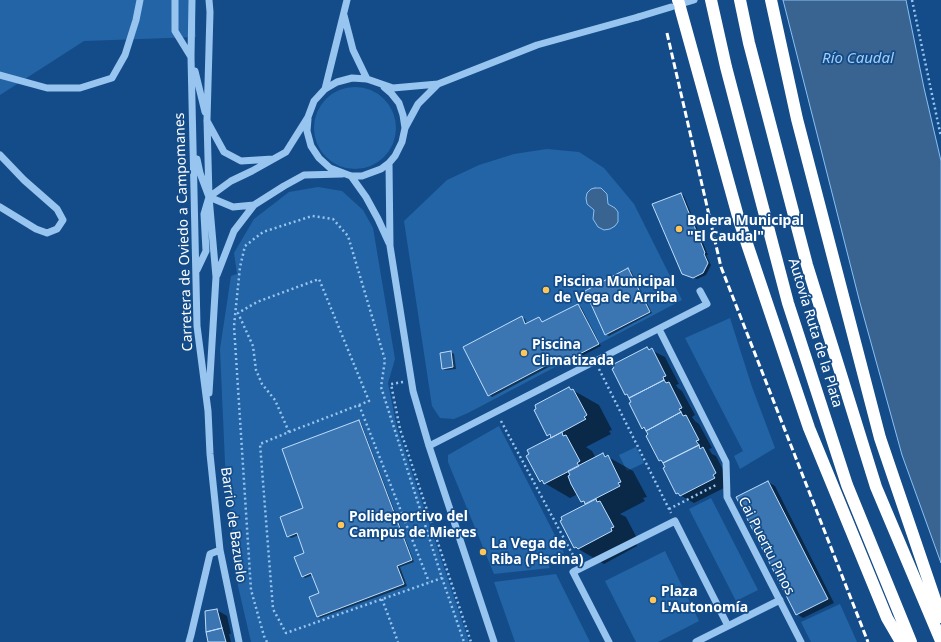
<!DOCTYPE html>
<html>
<head>
<meta charset="utf-8">
<style>
	body { margin:0 }
	canvas { display:block; background:#134c88 }
</style>
</head>
<body>
<canvas width="941" height="642"></canvas>
<script>
const c = document.querySelector('canvas').getContext('2d');
c.lineJoin = 'round';
function fillPath(path, color) {
  c.fillStyle = color;
  c.fill(path, 'evenodd');
}
function poly(rows) {
  const path = new Path2D();
  for (const r of rows) {
    if (r.length === 3) {
      path.moveTo(r[0] + r[2], r[1]);
      path.arc(r[0], r[1], r[2], 0, 2 * Math.PI);
      continue;
    }
    path.moveTo(r[0], r[1]);
    for (let i = 2; i < r.length; i += 2) path.lineTo(r[i], r[i + 1]);
  }
  return path;
}
function strokePath(path, color, width, dash) {
  c.strokeStyle = color;
  c.lineWidth = width;
  c.lineCap = dash ? 'butt' : 'round';
  c.setLineDash(dash || []);
  c.stroke(path);
}
function write(font, color, halo, rows, align = 'center') {
  c.font = font + ' "Noto Sans",sans-serif';
  c.lineWidth = 3.5;
  c.setLineDash([]);
  c.textBaseline = 'middle';
  c.strokeStyle = halo;
  c.fillStyle = color;
  for (const [text, x, y, turn = 0] of rows) {
    c.save();
    c.translate(x, y);
    c.rotate((+turn || 0) * Math.PI / 180);
    c.textAlign = isNaN(turn) ? turn : align;
    if (halo) c.strokeText(text, 0, 0);
    c.fillText(text, 0, 0);
    c.restore();
  }
}
fillPath(poly([
	[0,0,194,0,196,37,84,41,0,95],
	[355,128,41],
	[547,149,579,152,604,168,634,204,682,300,468,413,454,419,440,418,432,406,404,221,447,180,479,165,514,154],
	[318,187,342,191,363,210,373,228,395,359,388,383,397,428,469,642,251,642,238,586,225,463,220,349,231,276,237,274,234,253,254,219,289,192],
	[730,318,752,387,775,448,740,469,734,456,743,451,685,338],
	[499,426,564,553,545,558,550,568,494,574,448,462,448,455],
	[636,447,644,463,627,471,619,455],
	[711,498,758,590,736,601,689,509],
	[665,551,699,621,658,642,636,642,605,581],
	[556,574,590,642,515,642,494,582],
	[840,604,857,642,811,642,801,622]
]), '#2264a6');
const water = poly([
	[783,0,906,0,924,88,941,161,941,563,902,455,860,303,783,0],
	[595,188,601,188,607,194,608,204,615,208,618,212,618,222,615,226,610,229,604,230,598,227,593,219,594,210,587,204,586,198,587,193,591,189,595,188]
]);
fillPath(water, '#396491');
strokePath(water, '#8ac0f3', 1);
fillPath(poly([
	[681,194,684,196,708,255,706,255,711,265,706,275,697,279,686,275],
	[628,270,631,271,652,313,609,336,606,334],
	[578,305,581,307,601,346,566,364,562,360,492,397,489,395,522,317,525,319,527,324,539,318,543,323],
	[647,348,665,357,679,384,676,385,678,388,682,391,695,415,692,417,695,421,699,424,712,448,709,449,712,454,716,456,729,481,728,486,694,503,676,493,666,468,664,462,660,460,647,431,643,428,633,402,630,397,626,395,613,369],
	[451,352,454,354,456,369,446,370,443,369,441,353],
	[569,388,599,405,612,430,609,431,611,434,586,447,592,451,596,458,603,454,633,471,647,497,643,498,645,501,620,514,626,517,639,542,636,543,637,546,604,564,575,547,587,504,582,501,578,494,570,498,541,481,553,438,548,435],
	[358,421,361,423,414,562,400,567,407,586,320,618,317,616,320,594,313,575,305,578,302,576,305,553,299,535,291,538,288,536],
	[768,482,775,486,834,603,803,618,797,614],
	[217,610,227,616,231,634,229,634,231,642,209,642]
]), '#0007');
const building = poly([
	[681,193,705,253,704,254,708,263,703,273,693,278,682,274,652,204,681,193],
	[628,268,650,312,605,335,585,291,628,268],
	[578,304,599,344,562,363,560,358,488,396,463,347,522,316,525,324,539,317,542,322,578,304],
	[647,347,649,350,652,348,666,376,663,377,664,380,629,398,627,394,625,395,612,369,614,368,612,365,647,347],
	[451,351,453,367,442,369,440,353,451,351],
	[664,380,666,383,669,382,682,408,679,409,681,412,646,431,644,427,642,429,629,403,631,402,629,398,664,380],
	[569,387,571,390,573,389,587,415,584,417,586,419,551,438,550,434,547,436,534,410,536,409,535,405,569,387],
	[681,412,683,416,686,415,699,440,696,441,699,445,663,463,661,460,659,461,646,436,648,434,646,431,681,412],
	[359,420,412,560,397,566,404,584,317,617,309,597,319,593,311,573,302,577,294,557,304,553,297,533,287,537,280,517,303,508,282,449,359,420],
	[562,432,563,436,566,435,580,461,577,463,579,466,544,484,542,480,540,482,526,456,529,454,527,450,562,432],
	[699,445,700,449,703,447,716,473,713,475,715,478,680,496,678,493,676,494,663,468,665,467,663,463,699,445],
	[603,453,605,457,608,455,621,482,618,483,620,486,585,504,584,501,581,502,571,484,568,476,570,475,568,471,603,453],
	[768,481,828,599,796,615,736,497,768,481],
	[596,499,597,502,600,501,614,527,611,528,612,531,578,549,576,547,574,548,560,521,562,520,561,517,596,499],
	[217,609,222,628,206,632,205,611,217,609],
	[222,628,226,642,208,642,206,632,222,628]
]);
fillPath(building, '#3b76b2');
strokePath(building, '#beddfc', 1);
strokePath(poly([
	[912,0,941,137],
	[599,369,671,513],
	[403,382,391,384,400,429,471,642],
	[359,405,429,582],
	[501,421,575,559],
	[289,432,275,400,262,384,256,370,253,346,238,313,257,302,319,279,369,401,359,405,289,432,260,444,273,609,286,633,442,578],
	[669,509,716,485],
	[382,599,398,642],
	[267,642,264,636,251,590,234,326,240,267,245,246,263,232,312,216,333,219,348,236,385,360,381,387,442,578,464,642]
]), '#98c4f0', 2.5, [2, 3]);
strokePath(poly([
	[175,0,175,31,191,57],
	[192,0,191,57,197,326,208,411,210,454,220,550,239,642],
	[677,5,694,0],
	[344,15,353,50,367,79],
	[195,71,205,112],
	[0,75,47,88,80,88,112,78,125,55,136,20,140,0],
	[325,89,347,0],
	[308,119,307,131,311,146,319,158,330,168,351,176,362,176,381,169,389,163,395,156,402,142,405,128,403,115,399,103,391,93,384,87],
	[207,121,224,152,241,161,273,159],
	[405,128,418,104,438,84],
	[0,155,24,180,57,209,63,220,57,229,47,233,36,229,0,207],
	[197,159,200,173,209,197,233,207,254,205],
	[389,163,390,246,413,391,429,446,494,642],
	[351,176,366,197,378,219,389,243],
	[197,270,206,251,204,214,209,197,231,181,252,171,286,152,308,117,314,101,325,89,337,82,352,78,367,79,393,88,438,84,537,45,638,17],
	[217,275,234,231,254,205,284,186,304,175,342,174],
	[659,329,726,462,727,497,801,642],
	[209,393,216,277,209,197,207,120,210,12,209,0],
	[429,446,707,304,700,291],
	[189,642,191,635,210,554,220,550],
	[609,642,573,572,675,521,728,626],
	[696,642,780,600]
]), '#98c4f0', 7);
strokePath(poly([
	[678,0,739,220,809,428,887,618,901,642],
	[711,0,726,67,788,303,847,485,911,642],
	[740,0,749,43,807,265,876,487,941,641],
	[771,0,797,119,880,438,941,617]
]), '#fff', 12);
strokePath(poly([
	[667,33,721,267,868,642]
]), '#fff', 3, [7, 3]);
strokePath(poly([
	[638,17,671,7]
]), '#98c4f0', 7);
for (const [x, y, r, color] of [
	[679,229,4,"#ffc657"],
	[546,290,4,"#ffc657"],
	[524,353,4,"#ffc657"],
	[341,525,4,"#ffc657"],
	[483,552,4,"#ffc657"],
	[653,600,4,"#ffc657"]
]) {
  const dot = new Path2D();
  dot.arc(x, y, r, 0, 2 * Math.PI);
  c.fillStyle = color;
  c.fill(dot);
  strokePath(dot, '#134c88', 1.5);
}
write('bold 14px', '#fff', '#134c88', [
	["Bolera Municipal",687,221],
	["\"El Caudal\"",687,237],
	["Piscina Municipal",554,282],
	["de Vega de Arriba",554,298],
	["Piscina",532,345],
	["Climatizada",532,361],
	["Polideportivo del",349,517],
	["Campus de Mieres",349,533],
	["La Vega de",491,544],
	["Riba (Piscina)",491,560],
	["Plaza",661,592],
	["L'Autonomía",661,608]
], 'left');
write('14px', '#fff', '#134c88', [
	["Carretera de Oviedo a Campomanes",184,232,-92],
	["Autovía Ruta de la Plata",815,333,73],
	["Barrio de Bazuelo",233,525,82],
	["Cai Puertu Pinos",766,546,63]
]);
write('italic 15px', '#a4cef7', '#134c88', [
	["Río Caudal",858,59]
]);
</script>
</body>
</html>
